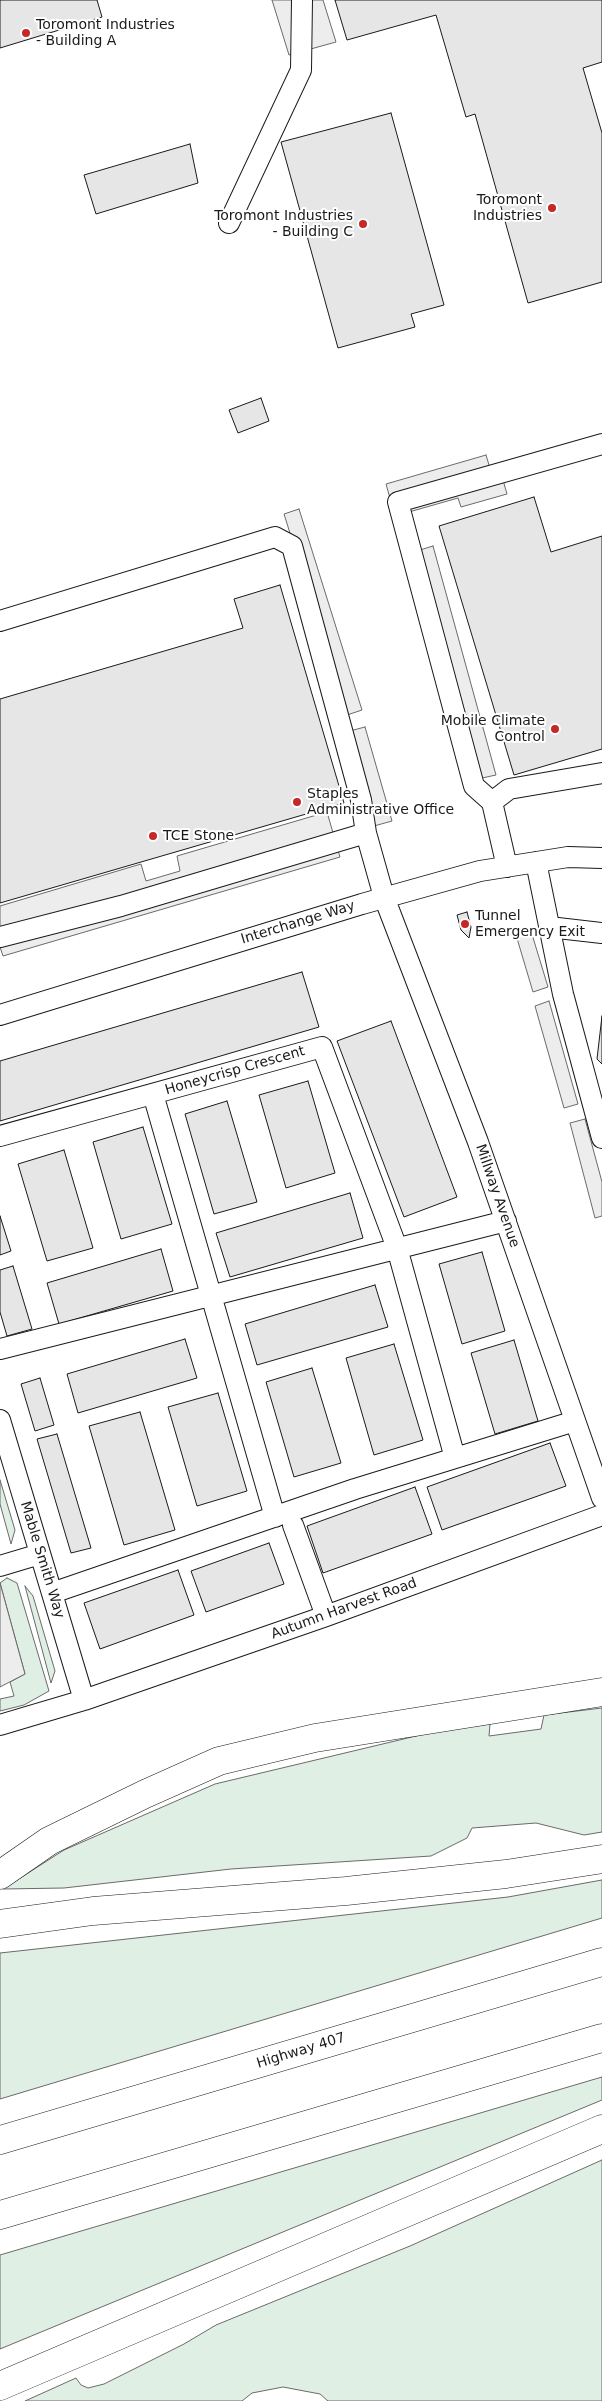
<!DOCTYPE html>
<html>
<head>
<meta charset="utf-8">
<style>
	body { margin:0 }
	canvas { display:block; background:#fff }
</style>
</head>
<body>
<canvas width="602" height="2401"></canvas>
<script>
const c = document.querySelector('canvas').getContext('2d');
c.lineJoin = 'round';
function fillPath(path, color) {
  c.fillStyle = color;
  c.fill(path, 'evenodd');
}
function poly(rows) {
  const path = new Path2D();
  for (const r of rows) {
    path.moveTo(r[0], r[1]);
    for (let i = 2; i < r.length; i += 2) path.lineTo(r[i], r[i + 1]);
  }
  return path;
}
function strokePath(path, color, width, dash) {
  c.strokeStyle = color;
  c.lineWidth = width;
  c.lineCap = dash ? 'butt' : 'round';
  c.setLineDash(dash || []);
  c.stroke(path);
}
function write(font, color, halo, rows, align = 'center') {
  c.font = font + ' "DejaVu Sans",sans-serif';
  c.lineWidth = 4;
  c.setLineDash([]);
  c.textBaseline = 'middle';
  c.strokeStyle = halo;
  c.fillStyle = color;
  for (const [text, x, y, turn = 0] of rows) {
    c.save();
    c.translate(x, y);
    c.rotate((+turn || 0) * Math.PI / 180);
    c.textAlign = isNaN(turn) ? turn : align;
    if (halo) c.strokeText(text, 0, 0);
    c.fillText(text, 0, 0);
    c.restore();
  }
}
const green = poly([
	[0,1480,15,1530,11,1544,0,1504,0,1480],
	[7,1578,17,1583,49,1691,24,1705,0,1711,0,1699,14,1696,10,1682,25,1674,0,1583,7,1578],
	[25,1586,33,1596,55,1671,51,1683,25,1586],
	[602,1708,602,1832,584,1835,536,1823,472,1828,467,1838,431,1856,231,1869,64,1888,3,1889,64,1850,215,1784,437,1731,490,1724,489,1736,541,1729,544,1715,602,1708],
	[602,1880,602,1918,0,2099,0,1953,508,1897,602,1880],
	[602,2077,602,2100,0,2349,0,2255,602,2077],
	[602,2160,602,2401,328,2401,320,2394,283,2387,252,2393,242,2401,25,2401,76,2378,81,2385,88,2388,104,2384,184,2344,216,2325,410,2246,602,2160]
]);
fillPath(green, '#e0efe3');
strokePath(green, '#6a6a6a', 1);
const parking = poly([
	[272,0,323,0,336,42,289,55,272,0],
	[486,455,492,475,501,473,507,494,461,507,458,498,395,516,386,484,486,455],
	[299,509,362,710,347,715,284,514,299,509],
	[433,546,496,775,482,778,420,550,433,546],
	[365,727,392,821,374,826,346,732,365,727],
	[327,812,340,857,3,956,0,947,0,906,141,864,146,881,180,871,177,856,327,812],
	[531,931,548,987,533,992,516,935,531,931],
	[549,1001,578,1104,564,1108,535,1006,549,1001],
	[585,1119,602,1182,602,1216,595,1218,570,1123,585,1119],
	[0,1583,25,1674,0,1687,0,1583]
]);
fillPath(parking, '#ededed');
strokePath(parking, '#6a6a6a', 1);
const building = poly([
	[0,0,97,0,102,17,0,48,0,0],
	[335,0,602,0,602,62,583,68,602,133,602,282,528,303,475,114,466,117,436,15,347,40,335,0],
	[391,113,444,305,411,314,415,327,338,348,281,142,391,113],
	[190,144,198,183,96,214,84,175,190,144],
	[261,398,269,421,238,433,229,410,261,398],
	[534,497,551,552,602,536,602,749,514,775,439,526,534,497],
	[280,585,344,803,0,903,0,699,243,628,234,599,280,585],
	[467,912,471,927,469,938,461,930,457,915,467,912],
	[302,972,319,1027,0,1121,0,1061,302,972],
	[602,1016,602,1064,597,1059,602,1016],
	[391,1021,457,1197,404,1217,337,1041,391,1021],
	[308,1081,335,1173,286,1188,259,1095,308,1081],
	[227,1101,257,1202,214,1214,185,1114,227,1101],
	[143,1127,172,1224,121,1239,93,1142,143,1127],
	[64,1150,93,1248,47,1261,18,1164,64,1150],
	[350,1193,363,1238,230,1277,216,1233,350,1193],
	[0,1216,11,1251,0,1255,0,1216],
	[161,1249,173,1291,59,1324,47,1283,161,1249],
	[482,1252,505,1331,462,1344,439,1264,482,1252],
	[13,1266,32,1329,7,1336,0,1312,0,1270,13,1266],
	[375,1285,388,1327,257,1365,245,1324,375,1285],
	[185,1339,197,1378,78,1413,67,1374,185,1339],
	[514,1340,538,1421,495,1434,471,1353,514,1340],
	[394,1344,423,1440,374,1455,346,1358,394,1344],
	[312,1368,341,1463,294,1477,266,1382,312,1368],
	[40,1378,54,1425,35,1431,21,1384,40,1378],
	[218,1393,247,1491,197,1506,168,1407,218,1393],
	[140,1412,175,1530,124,1545,89,1426,140,1412],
	[57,1434,91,1548,71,1553,37,1439,57,1434],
	[550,1443,566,1486,442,1530,427,1487,550,1443],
	[415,1487,432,1534,323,1573,307,1526,415,1487],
	[269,1543,284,1584,206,1612,191,1571,269,1543],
	[178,1570,194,1615,100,1649,84,1603,178,1570]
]);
fillPath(building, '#e6e6e6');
strokePath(building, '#1a1a1a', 1);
const minor = poly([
	[229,223,301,70,302,0],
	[0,621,275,537,292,546,361,800,366,833,384,897,478,1142,602,1498],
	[492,802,509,789,602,773],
	[536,862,563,994,602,1138],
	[507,867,492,802,474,786,398,502,602,444],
	[549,927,602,933],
	[0,937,121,906,366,833],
	[0,1015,362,904,480,871,568,857,602,858],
	[153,1094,275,1517],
	[0,1136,322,1047,397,1248,455,1458],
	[0,1349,506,1221],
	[0,1420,84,1700],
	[293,1525,326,1616],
	[0,1566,40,1554],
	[52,1593,355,1489,575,1421],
	[0,1725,84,1700,326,1616,602,1515]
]);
const highway = poly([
	[0,1875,49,1841,145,1794,219,1761,315,1738,602,1692],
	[0,1924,93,1911,346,1891,506,1874,602,1859],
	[0,2140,602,1962],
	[0,2215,602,2038],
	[0,2386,602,2129]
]);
strokePath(minor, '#1a1a1a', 22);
strokePath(highway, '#1a1a1a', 29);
strokePath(minor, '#fff', 20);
strokePath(highway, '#fff', 28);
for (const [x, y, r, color] of [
	[26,33,5,"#c62828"],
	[552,208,5,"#c62828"],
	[363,224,5,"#c62828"],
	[555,729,5,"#c62828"],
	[297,802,5,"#c62828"],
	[153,836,5,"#c62828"],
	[465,924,5,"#c62828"]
]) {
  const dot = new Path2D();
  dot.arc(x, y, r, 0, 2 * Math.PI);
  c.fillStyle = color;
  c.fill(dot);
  strokePath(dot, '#fff', 2);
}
write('14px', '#1a1a1a', '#fff', [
	["Toromont Industries",36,25],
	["- Building A",36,41],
	["Toromont",542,200,"right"],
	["Industries",542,216,"right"],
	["Toromont Industries",353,216,"right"],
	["- Building C",353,232,"right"],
	["Mobile Climate",545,721,"right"],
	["Control",545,737,"right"],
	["Staples",307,794],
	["Administrative Office",307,810],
	["TCE Stone",163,836],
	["Tunnel",475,916],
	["Emergency Exit",475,932]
], 'left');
write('14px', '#1a1a1a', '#fff', [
	["Interchange Way",298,923,-17],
	["Honeycrisp Crescent",235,1071,-16],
	["Millway Avenue",497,1196,71],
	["Mable Smith Way",42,1560,73],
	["Autumn Harvest Road",344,1609,-20],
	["Highway 407",301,2051,-17]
]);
</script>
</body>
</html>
